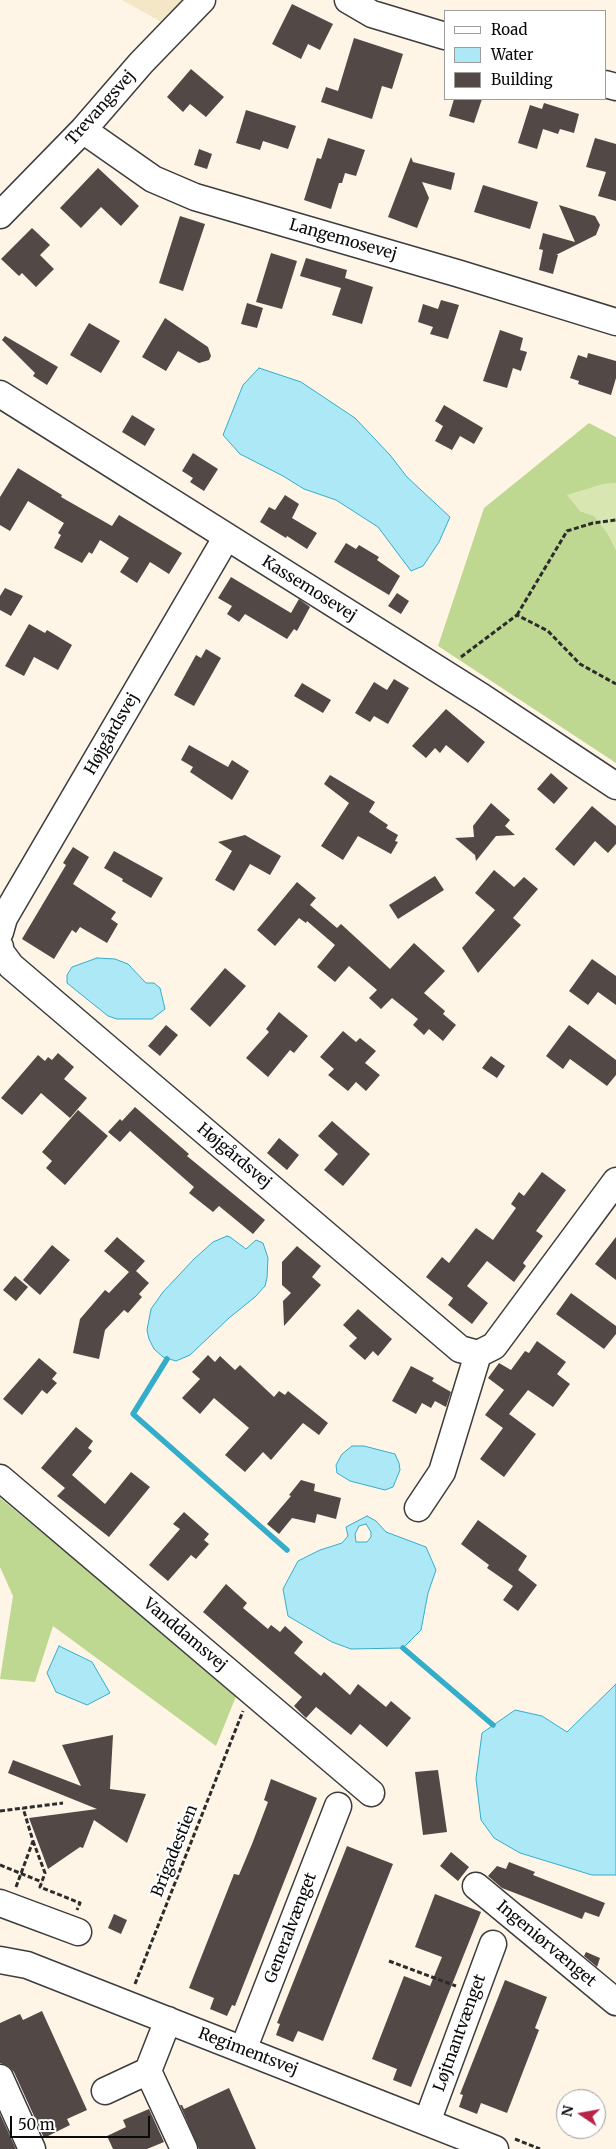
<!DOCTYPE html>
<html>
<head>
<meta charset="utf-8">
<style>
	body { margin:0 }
	#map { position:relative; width:616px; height:2149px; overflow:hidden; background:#fff5e6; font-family:Merriweather,serif }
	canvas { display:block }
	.legend { position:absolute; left:444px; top:10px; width:162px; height:90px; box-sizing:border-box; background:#fff; border:1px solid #9d9d9d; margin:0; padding:6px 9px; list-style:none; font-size:15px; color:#0a0a0a }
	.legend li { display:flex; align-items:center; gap:10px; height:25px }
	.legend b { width:25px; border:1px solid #9d9d9d }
	.north { position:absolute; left:556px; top:2089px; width:50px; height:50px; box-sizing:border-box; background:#fff; border:1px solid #9d9d9d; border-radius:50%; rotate:282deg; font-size:14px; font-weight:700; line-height:20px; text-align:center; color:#0a0a0a }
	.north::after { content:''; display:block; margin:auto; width:18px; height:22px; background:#b72448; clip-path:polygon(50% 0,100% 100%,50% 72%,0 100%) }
	.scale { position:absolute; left:10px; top:2116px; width:140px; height:22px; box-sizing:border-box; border:2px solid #0a0a0a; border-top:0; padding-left:6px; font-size:15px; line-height:18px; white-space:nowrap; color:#0a0a0a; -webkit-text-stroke:4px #fff; paint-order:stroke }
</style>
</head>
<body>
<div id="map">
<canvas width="616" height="2149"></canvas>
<ul class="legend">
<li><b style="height:6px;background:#fff"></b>Road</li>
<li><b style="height:14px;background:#ace8f5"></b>Water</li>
<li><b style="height:14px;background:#524846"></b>Building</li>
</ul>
<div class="north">N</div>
<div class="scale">50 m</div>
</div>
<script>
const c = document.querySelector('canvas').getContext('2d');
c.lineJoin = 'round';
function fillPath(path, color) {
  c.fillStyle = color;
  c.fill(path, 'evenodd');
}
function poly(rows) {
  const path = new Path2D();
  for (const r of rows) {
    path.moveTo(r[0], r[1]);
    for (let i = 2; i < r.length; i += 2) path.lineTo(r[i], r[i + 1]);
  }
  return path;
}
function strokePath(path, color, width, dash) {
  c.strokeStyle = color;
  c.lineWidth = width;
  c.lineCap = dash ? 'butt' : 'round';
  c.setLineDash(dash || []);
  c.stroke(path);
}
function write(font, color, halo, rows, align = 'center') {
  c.font = font + ' Merriweather,serif';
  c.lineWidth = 5;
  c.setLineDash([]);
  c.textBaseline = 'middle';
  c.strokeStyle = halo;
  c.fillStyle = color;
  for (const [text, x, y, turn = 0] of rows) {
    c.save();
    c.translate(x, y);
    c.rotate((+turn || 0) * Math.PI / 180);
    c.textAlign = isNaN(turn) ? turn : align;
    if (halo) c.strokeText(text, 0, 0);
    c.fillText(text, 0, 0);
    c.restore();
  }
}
fillPath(poly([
	[122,0,187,0,165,24]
]), '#f3e7c8');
fillPath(poly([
	[616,483,616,550,608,534,594,516,580,511,566,495,604,484]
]), '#d8e7b2');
fillPath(poly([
	[589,423,616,437,616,483,604,484,567,495,580,511,594,516,608,534,616,550,616,763,438,646,484,508],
	[0,1498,237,1694,216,1746,53,1626,35,1682,0,1679,13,1596,0,1567]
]), '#bfd891');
const water = poly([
	[259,368,301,382,355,418,390,455,407,477,450,517,439,542,423,566,411,571,378,527,336,500,304,489,283,476,240,454,223,435,243,385,259,368],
	[97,958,115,959,128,964,146,983,154,983,160,988,165,1009,152,1019,117,1019,108,1016,67,983,67,975,72,967,97,958],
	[227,1236,230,1237,246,1249,256,1240,263,1243,268,1258,267,1278,265,1286,255,1297,229,1318,190,1355,176,1361,163,1357,154,1349,149,1339,147,1330,151,1309,163,1292,194,1259,213,1242,227,1236],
	[352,1446,364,1446,395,1454,399,1463,400,1470,393,1487,385,1490,350,1481,337,1473,336,1465,342,1454,352,1446],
	[367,1516,376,1521,386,1532,426,1547,436,1570,428,1593,421,1630,403,1648,351,1649,332,1642,288,1616,283,1589,298,1561,320,1550,342,1543,348,1536,346,1527,367,1516],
	[366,1524,371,1532,371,1537,367,1542,356,1542,355,1534,359,1526,366,1524],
	[59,1646,92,1662,110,1693,87,1705,56,1692,47,1673,59,1646],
	[616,1684,616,1875,592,1875,520,1853,494,1838,481,1820,476,1779,482,1733,515,1710,542,1716,567,1732,616,1684]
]);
fillPath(water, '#ace8f5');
strokePath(water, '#34adcb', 1);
strokePath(poly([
	[167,1359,133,1414,287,1550],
	[403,1648,493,1725]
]), '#34adcb', 5.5);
fillPath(poly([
	[292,4,333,24,320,50,308,44,301,59,272,44],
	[354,38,403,54,392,89,382,86,372,119,321,102,326,87,338,91],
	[191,69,224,97,206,117,190,104,183,112,167,97],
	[454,99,482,99,474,123,449,116],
	[544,103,579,114,574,133,560,129,558,134,543,129,537,149,518,143,530,105,542,109],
	[246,110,296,126,288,149,263,141,260,150,236,143],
	[328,138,365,150,356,176,345,173,342,183,339,183,331,209,304,200,317,158,321,159],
	[595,138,616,144,616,201,598,196,606,172,586,167],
	[199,149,212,154,207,169,194,165],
	[411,157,413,162,455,173,451,190,422,182,429,198,417,228,388,217],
	[98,168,139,206,121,226,101,207,81,228,60,208],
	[483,185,538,202,530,229,474,212],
	[559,205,595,216,600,225,596,235,556,255,558,255,553,274,539,270,543,250,539,249,543,233,575,242],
	[180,216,205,224,183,291,159,283],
	[32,228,50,245,40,255,54,269,36,287,22,273,19,276,1,259],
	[271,253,297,261,282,309,256,302],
	[306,258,347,270,345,278,373,287,362,324,332,315,341,288,300,276],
	[441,300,459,305,448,339,430,334,433,327,418,322,423,304,438,309],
	[247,303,263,308,257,328,241,324],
	[165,318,208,347,211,356,209,360,199,363,178,351,166,371,142,357],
	[89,323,120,341,101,373,70,355],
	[500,330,523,338,520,350,527,352,521,371,513,368,507,388,483,381],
	[5,336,58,367,47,385,33,376,35,373,2,340],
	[588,353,616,361,616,378,611,395,578,384,579,381,570,378,578,355,587,358],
	[444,405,483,428,474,444,460,436,452,450,435,441,443,426,435,421],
	[132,415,155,429,145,446,122,432],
	[193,453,218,469,204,491,190,482,193,478,182,471],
	[18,468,62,495,61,497,112,526,119,515,182,553,169,574,150,562,137,583,120,572,129,558,100,540,92,554,89,552,82,563,54,548,61,535,58,533,64,523,28,501,10,531,0,525,0,497],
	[285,495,299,504,292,518,317,533,307,549,287,536,286,538,260,522,269,507,275,510],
	[346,543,356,549,359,545,379,557,377,560,400,576,389,595,334,562],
	[231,577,291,613,299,599,310,607,297,631,294,629,287,639,245,614,239,622,227,614,232,606,218,598],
	[5,588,23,596,11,616,0,610,0,596],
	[397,593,409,601,401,614,388,606],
	[29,624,45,633,47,630,72,645,58,670,34,657,24,676,5,666],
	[206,649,221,658,194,706,174,695,196,655,201,658],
	[394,679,409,688,388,724,374,716,370,722,355,713,374,682,387,690],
	[302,683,331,700,323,713,294,696],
	[446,709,485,742,468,763,446,745,440,753,435,748,426,758,412,746],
	[189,745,228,767,232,760,249,771,232,800,190,772,193,767,181,760],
	[551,773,568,788,554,804,537,789],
	[330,775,375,802,369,812,388,825,386,828,398,835,395,841,398,842,391,854,358,836,343,860,321,846,349,803,324,784],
	[491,803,510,820,505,826,515,835,496,836,476,861,475,855,455,838,474,837,473,826],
	[592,806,616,826,616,844,608,853,595,841,574,866,555,849],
	[245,835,281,856,270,875,250,864,234,891,215,880,232,851,218,842],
	[73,847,89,857,73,884,116,912,111,919,118,924,107,943,80,927,76,933,72,930,54,959,22,939,66,865,63,863],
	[114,851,163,878,151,898,122,881,123,879,104,868],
	[494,870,514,887,524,877,538,889,513,918,521,925,478,973,462,948,495,910,475,893],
	[435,876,444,890,398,919,389,905],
	[297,882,316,898,310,905,337,928,341,924,390,969,414,943,445,971,424,993,445,1011,443,1014,456,1025,443,1041,429,1029,424,1035,413,1025,418,1019,392,998,381,1009,369,998,377,990,349,966,335,982,317,967,335,945,307,921,306,923,299,918,275,946,257,930],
	[592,959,616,976,616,1005,598,992,588,1005,569,991],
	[225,968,246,986,210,1027,190,1009],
	[279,1012,308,1036,294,1053,290,1050,268,1077,246,1058,269,1032,266,1029],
	[166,1025,178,1035,160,1056,148,1046],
	[569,1025,616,1060,616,1075,607,1086,570,1059,563,1069,546,1056],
	[343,1031,356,1042,360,1038,376,1051,365,1063,380,1075,366,1091,356,1082,348,1091,328,1075,334,1069,320,1057],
	[58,1053,74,1067,64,1079,87,1098,70,1118,41,1093,22,1115,1,1098,38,1055,45,1061,48,1057,52,1060],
	[491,1056,505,1066,497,1078,482,1068],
	[135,1107,189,1154,187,1156,265,1220,253,1234,219,1206,213,1212,189,1193,194,1187,130,1131,120,1142,108,1132,120,1119,122,1121],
	[78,1110,108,1136,65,1185,46,1168,52,1161,42,1152],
	[332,1121,370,1154,343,1186,324,1170,338,1154,318,1136],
	[279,1138,299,1155,287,1170,267,1153],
	[542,1172,566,1190,536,1231,543,1236,523,1263,526,1266,514,1282,487,1261,467,1286,488,1303,472,1324,448,1305,453,1298,426,1277,442,1257,449,1263,476,1228,493,1240,516,1208,511,1204,519,1192,524,1196],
	[117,1237,145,1261,136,1271,149,1283,139,1294,142,1297,128,1313,124,1310,105,1330,99,1359,73,1353,80,1319,105,1290,109,1293,129,1272,104,1251],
	[616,1237,616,1280,595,1264],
	[52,1245,70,1260,40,1295,23,1280],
	[297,1246,321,1266,312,1277,321,1285,284,1326,283,1301,291,1293,282,1285,282,1262],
	[15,1276,28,1287,16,1301,3,1290],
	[571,1293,616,1326,616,1334,604,1349,556,1314],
	[358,1309,392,1339,378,1356,373,1351,365,1360,349,1346,357,1338,343,1325],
	[537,1341,566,1362,557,1374,570,1384,553,1407,528,1390,509,1414,536,1434,504,1477,480,1459,503,1428,485,1415,504,1390,488,1378,499,1363,511,1370,525,1351,529,1353],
	[208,1355,215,1362,220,1356,235,1370,240,1365,274,1397,279,1391,285,1395,288,1391,328,1423,319,1435,303,1423,271,1460,263,1452,245,1472,225,1455,249,1428,214,1398,200,1414,182,1398,200,1379,192,1372],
	[39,1358,57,1373,52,1379,57,1383,47,1394,42,1390,22,1415,3,1399],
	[411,1366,434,1378,432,1381,451,1392,446,1407,435,1401,431,1408,422,1403,416,1414,392,1401],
	[76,1427,93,1441,88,1448,92,1451,72,1475,105,1504,131,1472,150,1487,109,1537,57,1496,65,1488,41,1468],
	[301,1480,315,1484,314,1491,341,1498,336,1519,317,1514,315,1523,292,1518,279,1534,267,1524,291,1496,289,1495],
	[184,1512,209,1534,204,1540,209,1544,196,1559,191,1555,168,1581,149,1565,180,1529,173,1524],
	[478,1520,527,1556,518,1570,537,1585,518,1611,503,1600,513,1586,487,1568,489,1565,461,1544],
	[226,1584,247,1603,243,1608,268,1629,271,1625,280,1632,285,1626,303,1642,294,1653,321,1676,324,1672,350,1695,358,1684,386,1707,391,1701,411,1718,387,1747,360,1724,351,1735,316,1707,306,1718,294,1706,302,1697,203,1612],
	[113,1735,110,1789,146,1794,127,1843,94,1820,83,1848,80,1847,48,1869,29,1818,97,1809,8,1773,13,1760,81,1786,62,1745],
	[438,1770,447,1832,423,1835,415,1772],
	[271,1779,317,1798,235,2006,232,2005,227,2016,210,2009,214,1998,189,1988,234,1874,239,1875,252,1844,268,1802,264,1800],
	[347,1846,393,1864,323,2041,298,2031,293,2042,276,2035,280,2024,277,2023],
	[451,1852,469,1867,458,1881,440,1866],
	[509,1862,535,1872,533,1875,605,1903,599,1917,585,1912,582,1919,502,1888,488,1876,497,1866,506,1869],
	[435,1894,481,1912,411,2087,393,2080,397,2069,372,2059,404,1976,430,1986,442,1957,415,1947],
	[114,1914,127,1920,121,1934,108,1928],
	[586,1952,600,1958,597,1967,584,1956],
	[505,1980,547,1997,535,2028,539,2030,507,2113,481,2103,477,2114,459,2107,463,2095,460,2094],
	[42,2011,87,2110,67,2119,70,2125,44,2138,14,2072,8,2066,0,2063,0,2023,20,2014,23,2020],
	[229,2088,256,2149,199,2149,180,2105,182,2105,184,2109],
	[149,2109,164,2142,147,2149,113,2149,107,2136,126,2127,123,2120],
	[0,2114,16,2149,0,2149]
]), '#524846');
const minor = poly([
	[348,0,372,14,445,36],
	[605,84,616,87],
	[83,130,153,179,195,197,460,274,616,322],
	[0,215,83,130,141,63,202,0],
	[0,394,482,697,616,786],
	[0,932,4,918,226,538],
	[0,947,0,951,11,966,460,1349,478,1354,494,1346,616,1181],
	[0,1478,371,1793],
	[418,1508,442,1472,478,1354],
	[476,1886,616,2002],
	[0,1903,78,1932],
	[0,1960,27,1965,495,2149],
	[168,2020,148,2071,184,2149],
	[243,2050,338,1806],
	[0,2078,32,2149],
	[105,2091,148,2071],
	[427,2122,493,1944]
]);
strokePath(minor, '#3d3d3d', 29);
strokePath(poly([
	[517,615,567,531,593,523,616,520],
	[461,657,517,615,548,631,580,664,616,684],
	[0,1811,63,1803],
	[33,1841,45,1873,40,1887,80,1903,77,1910],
	[0,1865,42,1882],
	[16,1887,33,1841,23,1808],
	[389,1961,456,1986],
	[135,1984,243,1711],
	[515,2139,540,2149]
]), '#2c2c2c', 3, [5, 2.5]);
strokePath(minor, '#fff', 26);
write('16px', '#0a0a0a', '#fff', [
	["Trevangsvej",101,108,-48],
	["Langemosevej",343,240,16],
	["Kassemosevej",309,589,32],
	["Højgårdsvej",112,734,-60],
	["Højgårdsvej",234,1156,40],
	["Vanddamsvej",185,1635,40],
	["Brigadestien",175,1851,-68],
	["Generalvænget",291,1928,-69],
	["Ingeniørvænget",546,1944,40],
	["Løjtnantvænget",460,2033,-70],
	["Regimentsvej",248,2052,21]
]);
</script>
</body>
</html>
